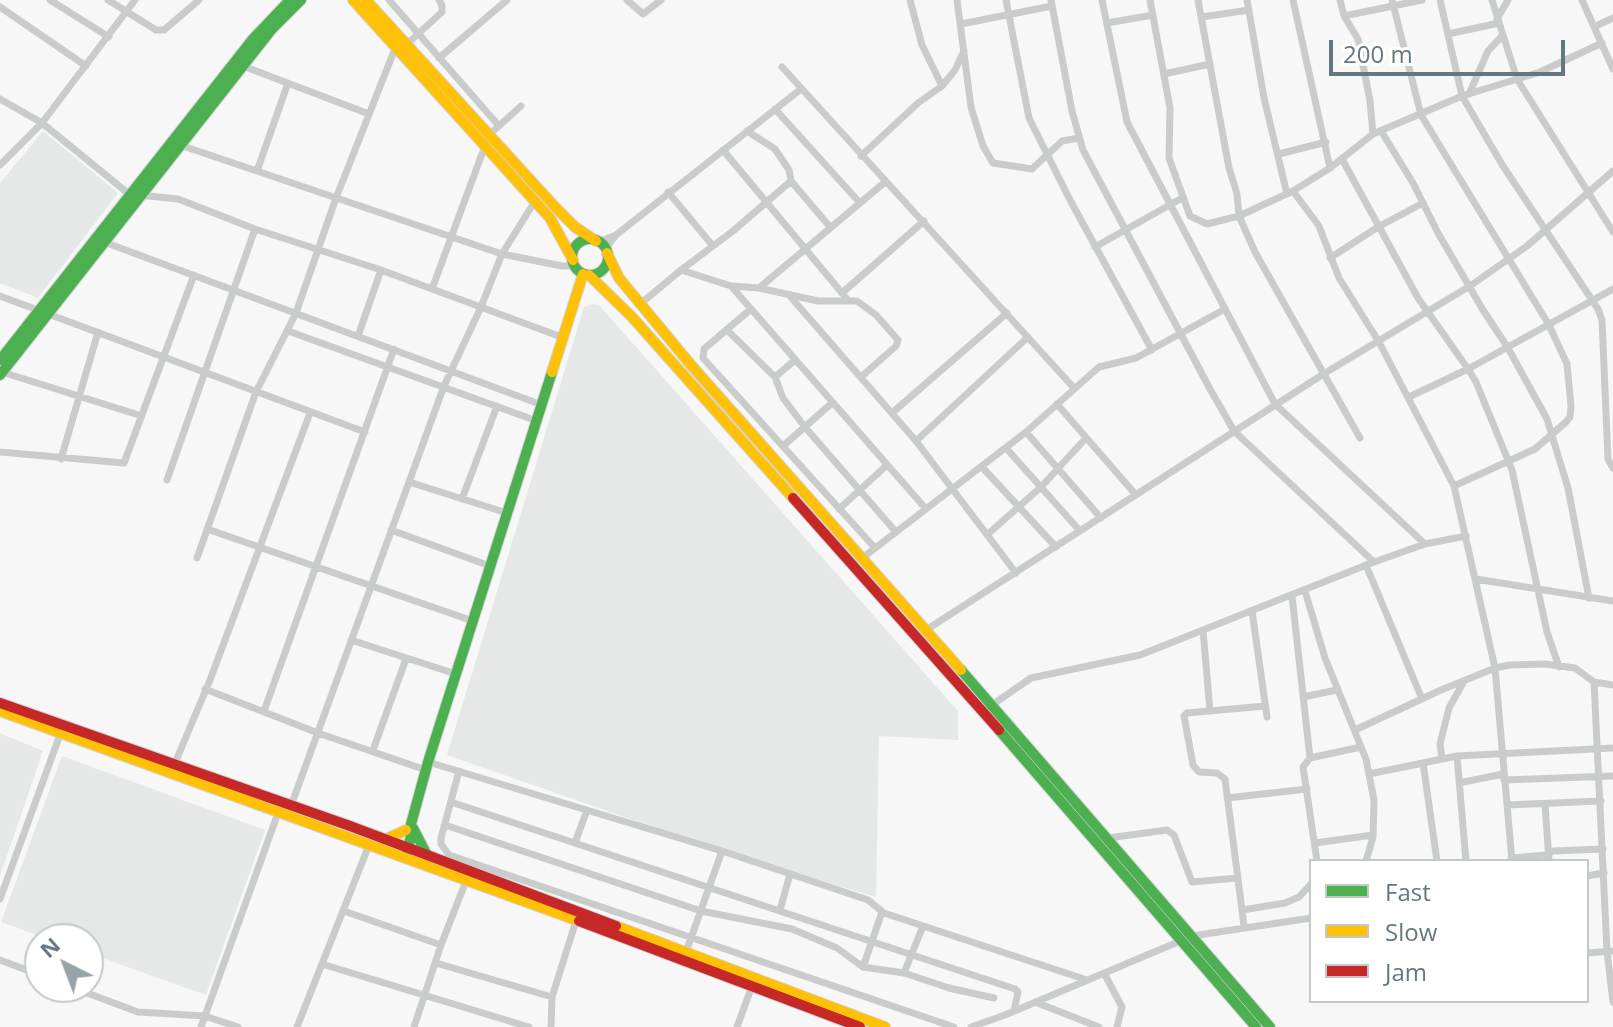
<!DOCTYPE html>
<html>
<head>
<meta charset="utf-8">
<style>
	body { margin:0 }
	#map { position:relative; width:1613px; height:1027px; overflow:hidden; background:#f7f7f7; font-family:"Open Sans",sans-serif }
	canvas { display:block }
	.legend { position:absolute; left:1309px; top:859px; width:280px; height:144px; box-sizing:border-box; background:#fff; border:2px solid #c1c9cc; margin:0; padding:10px 14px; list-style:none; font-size:24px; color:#65787f }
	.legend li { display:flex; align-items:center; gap:16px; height:40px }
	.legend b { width:40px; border:2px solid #c1c9cc }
	.north { position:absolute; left:24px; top:923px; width:80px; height:80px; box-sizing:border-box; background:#fff; border:2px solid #c1c9cc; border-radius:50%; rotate:318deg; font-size:22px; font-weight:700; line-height:32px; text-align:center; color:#65787f }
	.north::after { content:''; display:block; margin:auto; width:28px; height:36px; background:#98a4a9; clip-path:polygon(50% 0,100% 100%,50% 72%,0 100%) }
	.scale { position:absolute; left:1329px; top:40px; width:236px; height:36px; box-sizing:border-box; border:4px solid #65787f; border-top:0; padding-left:10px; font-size:24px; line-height:28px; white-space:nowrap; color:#65787f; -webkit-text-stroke:6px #fff; paint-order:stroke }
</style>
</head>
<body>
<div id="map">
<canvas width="1613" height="1027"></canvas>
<ul class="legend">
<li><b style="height:10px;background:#4caf50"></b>Fast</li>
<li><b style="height:10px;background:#ffc107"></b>Slow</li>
<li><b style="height:10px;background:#c62828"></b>Jam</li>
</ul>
<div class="north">N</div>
<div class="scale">200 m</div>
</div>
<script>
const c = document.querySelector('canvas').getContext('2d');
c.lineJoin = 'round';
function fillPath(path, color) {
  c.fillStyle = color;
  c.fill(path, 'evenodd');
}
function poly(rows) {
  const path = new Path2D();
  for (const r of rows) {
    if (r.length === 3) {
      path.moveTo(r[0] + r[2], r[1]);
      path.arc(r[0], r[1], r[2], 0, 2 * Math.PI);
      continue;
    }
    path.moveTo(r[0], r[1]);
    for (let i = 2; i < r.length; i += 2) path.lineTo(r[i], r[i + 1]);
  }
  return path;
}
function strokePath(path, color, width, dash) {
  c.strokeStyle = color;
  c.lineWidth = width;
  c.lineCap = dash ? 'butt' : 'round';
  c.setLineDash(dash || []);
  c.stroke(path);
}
fillPath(poly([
	[43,131,118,193,38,298,0,283,0,183],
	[592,304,599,305,958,711,958,740,879,736,876,897,722,851,447,755,584,307],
	[0,733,43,751,0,876],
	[62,756,265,830,206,995,88,953,88,939,48,939,1,922]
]), '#e6e8e7');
const fast = poly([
	[590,257,18],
	[0,360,252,40,290,0],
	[0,375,272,29,301,0],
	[961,670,1270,1027],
	[999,730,1256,1027],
	[413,828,427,855],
	[407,852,412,832,411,824,428,762,552,372]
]);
const slow = poly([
	[353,0,550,218,573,260],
	[366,0,556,208,575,227,596,241],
	[607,253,619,278,691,365,961,670],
	[589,275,632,317,793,498],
	[552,372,583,274],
	[0,711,579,921],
	[384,840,406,830],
	[616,926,885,1027]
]);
const jam = poly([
	[793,498,999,730],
	[0,703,350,826,616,926],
	[579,921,860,1027]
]);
strokePath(fast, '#d3d4d5', 12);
strokePath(slow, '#d3d4d5', 12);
strokePath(jam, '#d3d4d5', 12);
strokePath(poly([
	[50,0,109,37],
	[108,0,156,30,164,30,199,0],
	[389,0,499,126],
	[627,0,643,14,661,0],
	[957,0,971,107,983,146,993,163,1032,169,1062,141,1079,138],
	[1006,0,1029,118,1070,200,1152,350],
	[1051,0,1072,111,1083,150,1210,389,1234,431,1374,562],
	[1102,0,1127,122,1275,404,1425,544],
	[1150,0,1170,108,1169,158,1190,216,1207,224,1239,216,1293,191,1330,168,1373,134,1462,96,1540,72,1602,43],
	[1198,0,1229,168,1237,194,1239,216,1255,252,1360,438],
	[1247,0,1264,98,1287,194],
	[1293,0,1330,168],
	[1340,0,1344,16,1358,39,1370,101,1373,134],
	[1392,0,1421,115,1549,325,1567,364,1571,406,1570,417,1566,422,1535,449,1454,486],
	[1440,0,1462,96,1503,166,1598,309,1602,320,1608,459,1613,468],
	[1492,0,1517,79,1613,232],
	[1582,0,1613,69],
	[0,7,86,66],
	[1344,16,1422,0],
	[1202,17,1249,10],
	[1497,19,1508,0],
	[1107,23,1153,15],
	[961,24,1052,6],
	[1594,27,1613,18],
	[1448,34,1499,23],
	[407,44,442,12,442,5,439,0],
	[439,58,507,0],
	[243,66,369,114],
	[782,67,1074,388],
	[1164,74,1210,64],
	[942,86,955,70,964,51],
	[1469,94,1488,51,1502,36],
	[0,99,42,123,129,194,178,199,255,229,381,270,564,338],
	[775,109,860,203],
	[747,131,775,149,789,170,791,181,830,227],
	[1381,131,1413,183,1438,233,1483,310,1508,348,1547,419,1568,488,1589,598],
	[180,145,502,254,562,266,575,266],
	[723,150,847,299],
	[1279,154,1326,142],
	[861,156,918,103,942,86,922,45,910,0],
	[1342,159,1418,298,1468,369,1613,289],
	[0,165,42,123,135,0],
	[257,171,288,83],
	[1293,191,1319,226,1339,278,1379,342,1454,486,1495,668,1512,861],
	[668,192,713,246],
	[616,235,801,89],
	[104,242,542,405],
	[599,242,616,235,606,248],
	[1095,247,1182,198],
	[1330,258,1378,227,1423,203],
	[681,270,733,231,791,181],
	[731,286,926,509],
	[759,288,885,182],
	[432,289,489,135,521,106],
	[842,293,924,221],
	[789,295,916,441,1016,573],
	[0,296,365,432],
	[639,305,681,270,731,286,759,288,818,301,857,301,876,315,898,340,896,346,861,377],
	[751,309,704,349,703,358,875,548],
	[727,330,775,377,783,398,804,426,896,532],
	[288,331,537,421],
	[358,336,381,270],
	[2,372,142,416],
	[775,377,795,360],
	[1409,397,1468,369,1476,382,1512,470,1547,632,1559,667],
	[1057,404,1136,495],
	[892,413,1007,313],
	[1026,432,1101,518],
	[916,441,1028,337],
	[783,446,832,403],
	[1006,448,1080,531],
	[0,452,124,463,194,275],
	[61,459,98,332],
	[982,467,1056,547],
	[167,480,255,229],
	[409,482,507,513],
	[462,499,497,406],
	[839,509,887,465],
	[207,529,473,621],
	[391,530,490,566],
	[988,534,1041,487,1086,438],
	[197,558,256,392,296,313,336,198,396,46],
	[861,559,1026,432,1099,367,1136,358,1225,309],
	[1366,565,1422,699],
	[1476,579,1613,601],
	[1305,591,1325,658,1366,759,1374,800,1373,837,1366,861],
	[1292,596,1310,758,1361,747],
	[1252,611,1267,717],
	[926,630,1325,373,1470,286,1527,246,1613,171],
	[1203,630,1210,711],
	[351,640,456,674],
	[1594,682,1607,951,1613,1002],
	[1463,683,1449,708,1440,744,1442,759,1457,756,1466,861],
	[205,689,318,733,426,770],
	[1303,697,1337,690],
	[989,707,1031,678,1140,655,1374,562,1425,544,1466,536],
	[264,711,394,349],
	[1355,730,1441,690,1495,668,1510,665,1545,664,1575,668,1594,682,1613,685],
	[373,750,406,659],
	[1457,756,1613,748],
	[1310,758,1303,767,1317,861],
	[428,762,722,851,868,900,884,913,1087,980],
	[175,763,210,680,310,413],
	[1369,774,1423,763],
	[1459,783,1503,774,1504,780,1613,776],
	[1227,798,1307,789],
	[451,802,1015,989,1018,992,1014,1011],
	[1545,804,1549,861],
	[1507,805,1601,801],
	[291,806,444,386,481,307,502,254,535,201],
	[445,825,701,911,792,929,837,948,863,967,904,973,949,988,994,998],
	[1108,838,1167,830,1174,835,1192,882,1238,878],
	[575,843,587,810],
	[1315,843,1373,835],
	[449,855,441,844,441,838,459,771],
	[1511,858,1546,855,1553,851,1603,849],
	[1437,861,1423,763,1442,759],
	[445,863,449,855,954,1027],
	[1587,876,1604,873],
	[0,899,61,732],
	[780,910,790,874],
	[1242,910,1225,779,1217,773,1199,772,1193,765,1184,716,1187,713,1265,706],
	[344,911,441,945],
	[1244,927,1242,910,1285,903,1299,897,1311,884],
	[686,952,722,851],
	[1587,953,1613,951],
	[0,960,40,975],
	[436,963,552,997],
	[322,964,529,1027],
	[863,967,882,912],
	[904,973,923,926],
	[1104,973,1122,1007,1117,1027],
	[71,987,138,1012,205,1016,238,1027],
	[1035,1002,1099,1027],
	[201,1027,278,813],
	[297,1027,369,845],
	[414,1027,441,945,466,881],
	[551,1027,552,997,576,921],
	[737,1027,752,986],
	[971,1027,1005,1015,1192,936,1311,918]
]), '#cacccc', 7);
strokePath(fast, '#4caf50', 10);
strokePath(slow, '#ffc107', 10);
strokePath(jam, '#c62828', 10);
</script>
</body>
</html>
